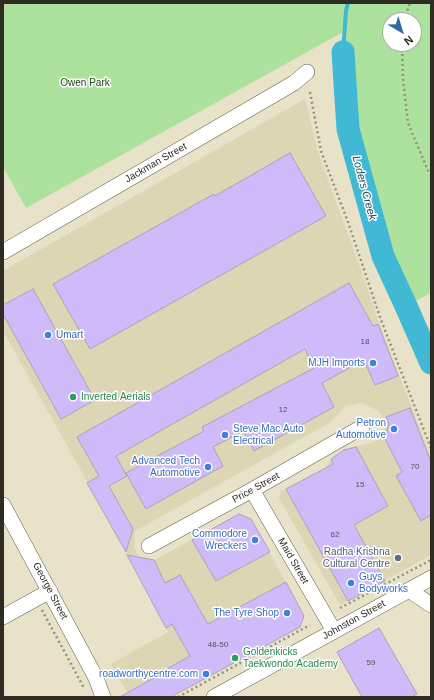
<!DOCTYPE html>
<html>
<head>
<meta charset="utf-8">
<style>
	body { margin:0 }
	#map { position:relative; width:434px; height:700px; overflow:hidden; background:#e7e2c8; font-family:Helvetica,sans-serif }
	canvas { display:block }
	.frame { position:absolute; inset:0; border:4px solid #2f2d23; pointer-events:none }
	.north { position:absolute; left:382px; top:12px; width:40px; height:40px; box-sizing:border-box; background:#fff; border:1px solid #acaba7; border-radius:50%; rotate:142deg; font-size:11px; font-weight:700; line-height:16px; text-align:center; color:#2f2d23 }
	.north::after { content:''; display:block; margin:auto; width:14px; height:18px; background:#2d6aa1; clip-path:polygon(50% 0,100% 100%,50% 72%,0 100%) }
</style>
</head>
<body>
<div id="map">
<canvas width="434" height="700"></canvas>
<div class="frame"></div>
<div class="north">N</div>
</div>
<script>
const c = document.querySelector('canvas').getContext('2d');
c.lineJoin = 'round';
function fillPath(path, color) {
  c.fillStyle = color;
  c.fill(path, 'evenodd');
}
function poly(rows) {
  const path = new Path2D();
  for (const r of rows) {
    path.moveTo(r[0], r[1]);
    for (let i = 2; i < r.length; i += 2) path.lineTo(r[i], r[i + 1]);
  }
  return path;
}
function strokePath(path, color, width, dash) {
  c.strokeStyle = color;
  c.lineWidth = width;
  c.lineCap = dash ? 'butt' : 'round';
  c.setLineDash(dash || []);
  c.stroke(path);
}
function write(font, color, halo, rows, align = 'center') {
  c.font = font + ' Helvetica,sans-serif';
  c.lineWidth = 3;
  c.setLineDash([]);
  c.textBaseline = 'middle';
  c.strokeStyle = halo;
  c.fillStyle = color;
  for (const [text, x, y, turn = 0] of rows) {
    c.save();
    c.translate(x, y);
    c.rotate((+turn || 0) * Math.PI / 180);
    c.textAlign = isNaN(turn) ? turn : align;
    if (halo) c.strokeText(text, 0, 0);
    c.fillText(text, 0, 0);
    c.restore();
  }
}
fillPath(poly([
	[305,99,318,152,362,273,379,323,431,457,431,555,340,605,279,498,281,491,324,469,331,459,344,450,377,441,386,424,379,411,361,403,345,406,331,422,135,531,134,547,139,557,154,560,239,514,251,519,304,616,300,627,256,650,130,697,111,664,168,632,122,544,3,331,3,271]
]), '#ddd6b4');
fillPath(poly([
	[3,3,431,3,431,293,406,306,383,256,348,129,343,52,345,31,26,208,3,167],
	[390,20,414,20,414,44,390,44]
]), '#ace29e');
strokePath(poly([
	[343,52,346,11,348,3]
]), '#41b8d4', 4);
strokePath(poly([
	[343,52,348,129,383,256,406,306,431,363]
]), '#41b8d4', 23);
const building = poly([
	[290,153,326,216,90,349,53,284,214,194,215,196,290,153],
	[349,283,373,326,378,324,398,376,375,385,364,360,322,383,334,407,254,451,243,431,213,447,223,466,146,509,126,473,204,431,202,427,314,368,305,349,116,456,127,476,109,486,133,529,126,552,87,483,99,476,77,437,349,283],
	[33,289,95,400,61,419,3,314,3,305,33,289],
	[410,408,431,462,431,515,421,521,396,476,402,472,385,439,389,424,386,417,410,408],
	[356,447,388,506,354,525,385,581,348,601,286,489,333,464,331,459,344,450,356,447],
	[239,514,251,519,270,552,216,581,192,540,239,514],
	[127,555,154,560,165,583,180,575,208,624,286,582,304,616,300,627,171,697,120,697,166,671,165,670,190,656,172,624,166,628,127,555],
	[379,628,417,694,411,697,362,697,337,652,379,628]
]);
fillPath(building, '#d0bbfa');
strokePath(building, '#a9a2ba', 1);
const minor = poly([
	[3,252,294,83,307,72],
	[252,490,334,631],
	[3,505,96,678,103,697],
	[149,546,252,490,362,427],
	[409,590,431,605],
	[3,617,50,591],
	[214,697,431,578]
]);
strokePath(minor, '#646049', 16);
strokePath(poly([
	[404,20,410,3],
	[402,44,403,79,408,123,429,173,431,175],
	[310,92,321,151,348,222,381,320,431,448],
	[340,608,431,560],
	[42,610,84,688],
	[178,697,310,625]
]), '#95917e', 2.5, [2, 3]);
strokePath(minor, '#fff', 15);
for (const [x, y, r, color] of [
	[48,335,4,"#3f7fe0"],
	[373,363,4,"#3f7fe0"],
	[73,397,4,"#2e9e5b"],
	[394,429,4,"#3f7fe0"],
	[225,435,4,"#3f7fe0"],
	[208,467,4,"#3f7fe0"],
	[255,540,4,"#3f7fe0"],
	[398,558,4,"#5c6f8a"],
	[351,583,4,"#3f7fe0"],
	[287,613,4,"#3f7fe0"],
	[235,658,4,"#2e9e5b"],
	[206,674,4,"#3f7fe0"]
]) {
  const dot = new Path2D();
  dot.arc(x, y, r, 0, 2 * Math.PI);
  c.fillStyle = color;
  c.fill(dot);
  strokePath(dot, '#fff', 1.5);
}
write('8px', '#575059', null, [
	["18",365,342],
	["12",283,410],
	["70",415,467],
	["15",360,485],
	["62",335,535],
	["48-50",218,645],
	["59",371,663]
]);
write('10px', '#1d4214', '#fff', [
	["Owen Park",85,83]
]);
write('10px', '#2f2d23', '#fff', [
	["Jackman Street",156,163,-30],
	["Price Street",256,488,-29],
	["Maid Street",293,561,60],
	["George Street",50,591,62],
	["Johnston Street",354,620,-29]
]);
write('10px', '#366cbe', '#fff', [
	["Umart",56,335,"left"],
	["MJH Imports",365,363],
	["Petron",386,423],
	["Automotive",386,435],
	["Steve Mac Auto",233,429,"left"],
	["Electrical",233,441,"left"],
	["Advanced Tech",200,461],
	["Automotive",200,473],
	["Commodore",247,534],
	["Wreckers",247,546],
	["Guys",359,577,"left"],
	["Bodyworks",359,589,"left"],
	["The Tyre Shop",279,613],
	["roadworthycentre.com",198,674]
], 'right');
write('10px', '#27864d', '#fff', [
	["Inverted Aerials",81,397],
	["Goldenkicks",243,652],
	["Taekwondo Academy",243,664]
], 'left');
write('10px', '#4e5e75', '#fff', [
	["Radha Krishna",390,552],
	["Cultural Centre",390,564]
], 'right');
write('italic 11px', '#194b58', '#fff', [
	["Loders Creek",364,188,75]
]);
</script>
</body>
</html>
